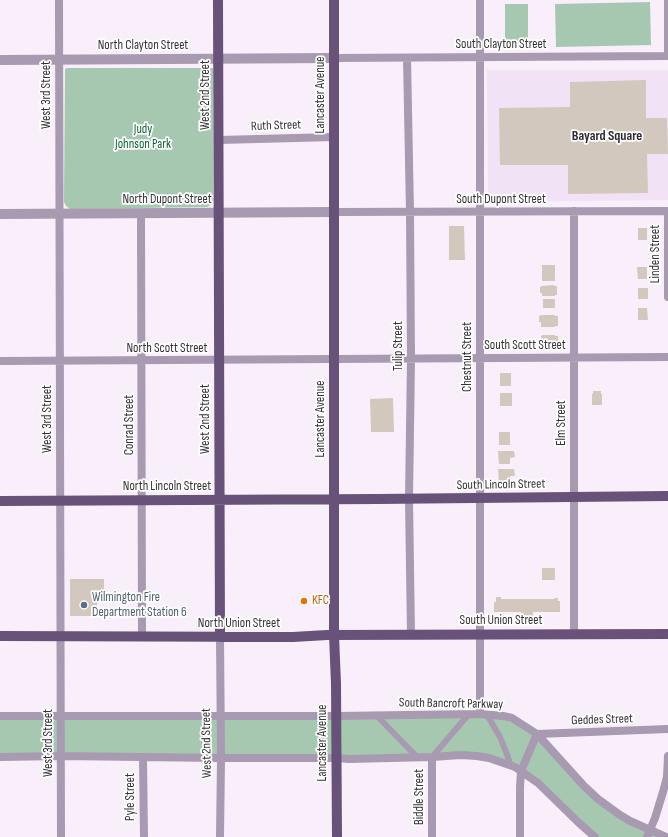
<!DOCTYPE html>
<html>
<head>
<meta charset="utf-8">
<style>
	body { margin:0 }
	canvas { display:block; background:#f8effb }
</style>
</head>
<body>
<canvas width="668" height="837"></canvas>
<script>
const c = document.querySelector('canvas').getContext('2d');
c.lineJoin = 'round';
function fillPath(path, color) {
  c.fillStyle = color;
  c.fill(path, 'evenodd');
}
function poly(rows) {
  const path = new Path2D();
  for (const r of rows) {
    path.moveTo(r[0], r[1]);
    for (let i = 2; i < r.length; i += 2) path.lineTo(r[i], r[i + 1]);
  }
  return path;
}
function strokePath(path, color, width, dash) {
  c.strokeStyle = color;
  c.lineWidth = width;
  c.lineCap = dash ? 'butt' : 'round';
  c.setLineDash(dash || []);
  c.stroke(path);
}
function write(font, color, halo, rows, align = 'center') {
  c.font = font + ' "Sofia Sans Condensed",sans-serif';
  c.lineWidth = 3.5;
  c.setLineDash([]);
  c.textBaseline = 'middle';
  c.strokeStyle = halo;
  c.fillStyle = color;
  for (const [text, x, y, turn = 0] of rows) {
    c.save();
    c.translate(x, y);
    c.rotate((+turn || 0) * Math.PI / 180);
    c.textAlign = isNaN(turn) ? turn : align;
    if (halo) c.strokeText(text, 0, 0);
    c.fillText(text, 0, 0);
    c.restore();
  }
}
fillPath(poly([
	[487,70,668,70,668,200,488,202]
]), '#f1e2f5');
fillPath(poly([
	[650,2,651,45,556,47,555,4],
	[505,4,528,4,528,41,505,41],
	[67,68,213,68,213,204,207,207,70,209,66,206,64,202,65,69],
	[480,714,523,725,598,799,666,837,595,837,538,783,489,758,0,757,0,716]
]), '#a7c8b0');
fillPath(poly([
	[646,80,646,118,667,118,668,154,647,154,648,193,568,194,568,165,500,165,499,108,570,107,570,82],
	[449,226,464,226,465,260,449,260],
	[638,228,647,228,647,240,638,240],
	[542,265,555,265,555,281,542,281],
	[637,267,647,267,647,279,638,279],
	[554,285,554,286,557,286,557,295,555,295,555,296,542,296,542,293,540,293,540,287,541,287,541,286],
	[638,288,648,288,648,299,638,299],
	[543,299,555,299,555,308,543,308],
	[638,308,647,308,648,320,638,320],
	[541,315,555,315,555,316,558,316,558,326,555,326,555,327,541,327,541,322,539,322,539,316],
	[542,335,555,335,555,336,558,336,558,345,555,345,555,346,543,346,543,343,541,343,541,336,542,336],
	[500,373,511,373,511,386,500,386],
	[593,391,601,391,601,394,602,394,602,405,592,405,592,394,593,394],
	[500,393,512,393,512,406,500,406],
	[393,398,394,432,371,432,370,399],
	[499,432,510,432,510,445,499,445],
	[498,451,514,451,515,457,510,458,510,464,499,464],
	[498,469,514,469,515,476,510,476,510,482,499,483],
	[542,568,555,568,555,580,542,580],
	[70,579,104,579,104,594,97,594,97,616,70,616],
	[496,597,501,597,501,599,554,599,554,598,558,598,558,601,560,601,560,612,533,612,533,616,521,616,521,612,494,612,494,602,496,602]
]), '#d3c8be');
strokePath(poly([
	[376,715,417,757],
	[487,715,500,737,506,752,509,760,510,765],
	[432,757,468,715]
]), '#a79ab1', 6);
strokePath(poly([
	[59,0,61,837],
	[480,0,480,714],
	[668,0,668,56],
	[334,58,668,56],
	[407,58,410,212,411,359,409,499,411,635],
	[219,140,334,137],
	[574,211,574,634],
	[668,211,668,297],
	[334,212,668,211],
	[141,214,142,637],
	[0,361,668,357],
	[220,637,221,758,220,837],
	[0,716,336,716,480,714,503,716,512,718,537,734,584,786,598,799,620,815,630,821,666,837],
	[0,757,61,756,221,758,337,758,349,759,432,757,461,755,477,756,489,758,515,767,538,783,579,823,595,837],
	[143,757,144,837],
	[432,757,432,837],
	[520,837,520,787,521,771,537,734,668,729],
	[647,837,655,818,663,792,667,777,668,756]
]), '#a79ab1', 8);
strokePath(poly([
	[0,60,334,58],
	[0,214,334,212]
]), '#a79ab1', 10);
strokePath(poly([
	[218,0,220,637],
	[334,0,334,635,336,684,337,837],
	[0,501,378,499,668,496],
	[0,636,293,637,327,635,668,634]
]), '#695279', 10);
for (const [x, y, r, color] of [
	[304,601,4,"#e8710a"],
	[84,605,4,"#5c6f8a"]
]) {
  const dot = new Path2D();
  dot.arc(x, y, r, 0, 2 * Math.PI);
  c.fillStyle = color;
  c.fill(dot);
  strokePath(dot, '#fff', 1.5);
}
write('13px', '#353236', '#fff', [
	["South Clayton Street",501,45],
	["North Clayton Street",143,46],
	["West 3rd Street",47,95,-90],
	["West 2nd Street",206,95,-90],
	["Lancaster Avenue",321,95,-90],
	["Ruth Street",276,126,-2],
	["North Dupont Street",167,200],
	["South Dupont Street",501,200],
	["Linden Street",656,254,-90],
	["Tulip Street",399,346,-90],
	["South Scott Street",525,346],
	["North Scott Street",167,349],
	["Chestnut Street",468,357,-90],
	["West 3rd Street",48,419,-90],
	["West 2nd Street",206,419,-90],
	["Lancaster Avenue",321,419,-90],
	["Elm Street",562,423,-90],
	["Conrad Street",130,425,-90],
	["South Lincoln Street",501,485,-1],
	["North Lincoln Street",167,487],
	["South Union Street",501,621],
	["North Union Street",239,624],
	["South Bancroft Parkway",451,704,1],
	["Geddes Street",602,720,-2],
	["West 3rd Street",49,743,-90],
	["West 2nd Street",207,743,-91],
	["Lancaster Avenue",323,743,-90],
	["Pyle Street",131,797,-90],
	["Biddle Street",420,797,-90]
]);
write('13px', '#0b6537', '#fff', [
	["Judy",143,130],
	["Johnson Park",143,145]
]);
write('13px', '#4e5e75', '#fff', [
	["Wilmington Fire",92,598],
	["Department Station 6",92,613]
], 'left');
write('13px', '#c56008', '#fff', [
	["KFC",312,601]
], 'left');
write('bold 14px', '#302932', '#fff', [
	["Bayard Square",607,136]
]);
</script>
</body>
</html>
